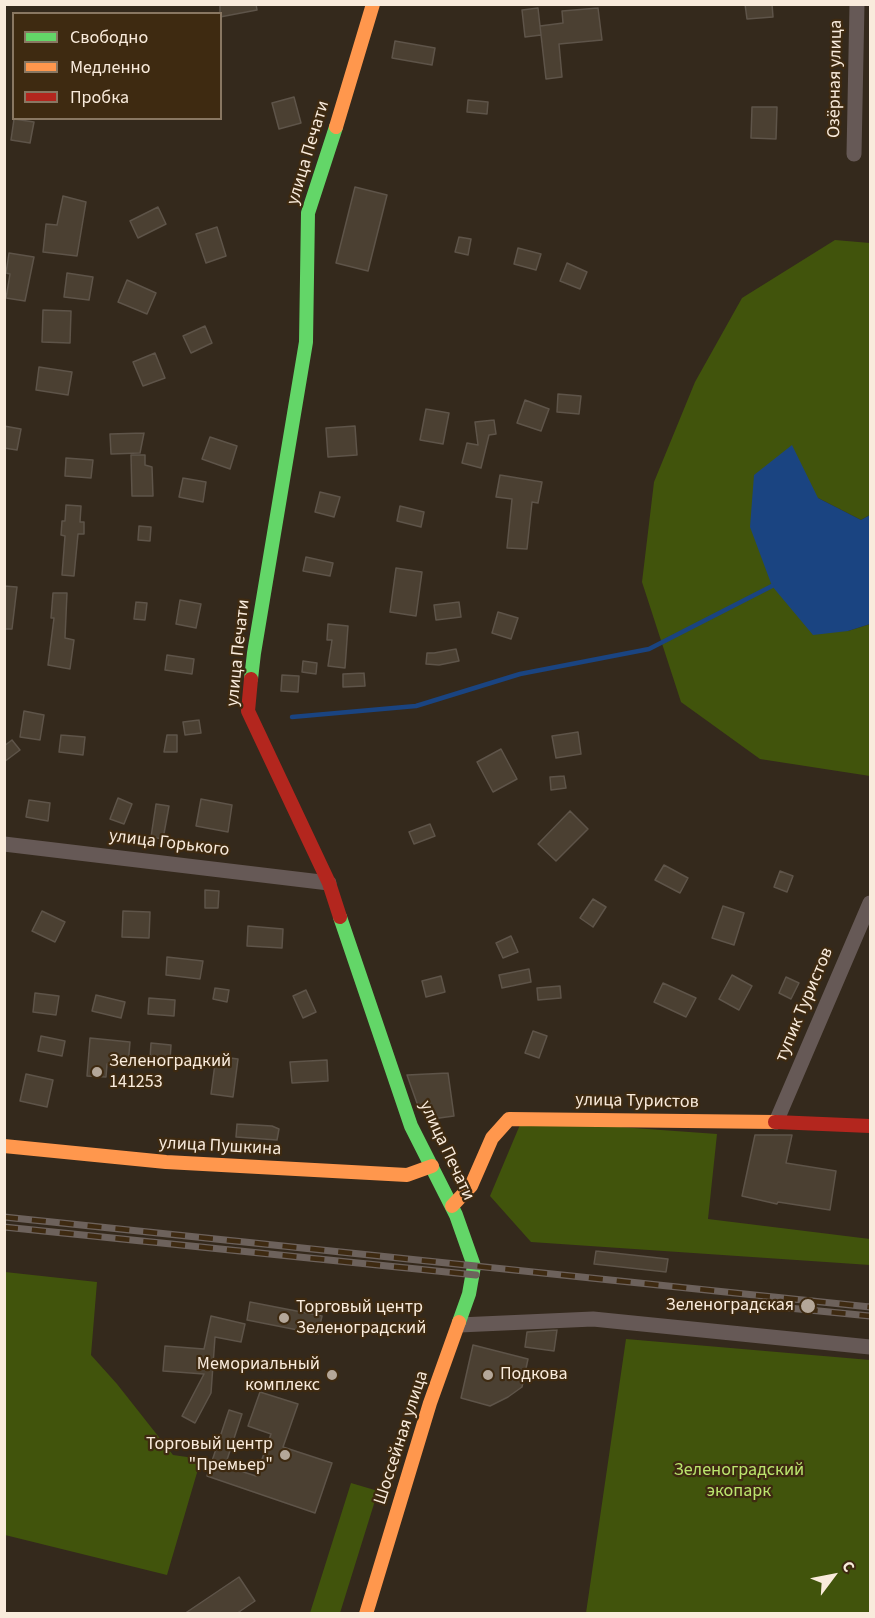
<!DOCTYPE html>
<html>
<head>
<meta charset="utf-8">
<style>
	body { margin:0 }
	#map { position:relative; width:875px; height:1618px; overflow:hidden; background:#34291c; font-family:"Source Sans 3",sans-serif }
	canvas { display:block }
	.frame { position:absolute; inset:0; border:6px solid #f9ebdc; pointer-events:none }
	.legend { position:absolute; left:12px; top:12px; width:210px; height:108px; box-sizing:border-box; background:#3e2a11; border:2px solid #897762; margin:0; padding:8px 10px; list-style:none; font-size:18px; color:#f9ebdc }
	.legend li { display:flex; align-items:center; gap:12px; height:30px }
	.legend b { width:30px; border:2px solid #897762 }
	.north { position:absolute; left:803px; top:1546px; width:60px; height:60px; -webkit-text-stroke:4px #3e2a11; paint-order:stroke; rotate:58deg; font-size:16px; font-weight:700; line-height:24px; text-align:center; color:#f9ebdc }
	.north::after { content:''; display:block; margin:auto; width:21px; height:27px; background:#f9ebdc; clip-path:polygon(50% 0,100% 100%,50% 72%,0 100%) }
</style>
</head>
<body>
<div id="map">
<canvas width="875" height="1618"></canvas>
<div class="frame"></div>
<ul class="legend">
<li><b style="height:8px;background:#63d668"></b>Свободно</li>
<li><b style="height:8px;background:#ff974d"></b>Медленно</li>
<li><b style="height:8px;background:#b3261e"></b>Пробка</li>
</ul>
<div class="north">С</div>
</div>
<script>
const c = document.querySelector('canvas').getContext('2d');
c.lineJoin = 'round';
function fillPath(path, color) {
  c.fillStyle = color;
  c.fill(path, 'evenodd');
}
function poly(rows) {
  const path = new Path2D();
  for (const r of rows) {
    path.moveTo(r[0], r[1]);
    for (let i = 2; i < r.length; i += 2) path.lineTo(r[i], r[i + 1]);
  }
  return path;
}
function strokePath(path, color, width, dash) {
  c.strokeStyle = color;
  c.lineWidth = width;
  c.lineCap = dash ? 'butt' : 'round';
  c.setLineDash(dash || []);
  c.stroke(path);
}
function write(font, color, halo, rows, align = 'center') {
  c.font = font + ' "Source Sans 3",sans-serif';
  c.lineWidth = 4.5;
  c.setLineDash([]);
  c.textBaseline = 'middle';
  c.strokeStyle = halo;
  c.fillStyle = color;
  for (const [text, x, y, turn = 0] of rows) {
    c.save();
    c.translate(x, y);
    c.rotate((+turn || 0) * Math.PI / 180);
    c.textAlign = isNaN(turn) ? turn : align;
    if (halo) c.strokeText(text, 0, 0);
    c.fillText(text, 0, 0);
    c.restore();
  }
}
fillPath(poly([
	[835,240,870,243,870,515,861,520,818,498,848,631,870,624,870,776,760,759,681,702,642,582,654,482,695,382,742,298],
	[522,1120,717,1134,708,1219,870,1239,870,1265,531,1242,490,1196],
	[5,1272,97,1282,91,1355,117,1384,173,1455,201,1459,167,1575,5,1535],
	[626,1339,870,1360,870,1613,586,1613],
	[351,1483,378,1491,340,1613,310,1613]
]), '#41540c');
fillPath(poly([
	[792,445,818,498,861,520,870,515,870,624,848,631,813,635,772,586,750,527,754,475]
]), '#1a4481');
strokePath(poly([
	[292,717,416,706,520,674,649,649,772,586]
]), '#1a4481', 4.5);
const building = poly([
	[220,4,256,4,257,10,220,17,220,4],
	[745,4,772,4,773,17,747,19,745,4],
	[538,8,541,35,525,37,522,10,538,8],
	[598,8,602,40,559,44,562,77,546,79,540,26,563,23,562,11,598,8],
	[395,41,435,48,432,65,392,58,395,41],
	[294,97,301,123,279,129,272,103,294,97],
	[468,100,488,102,487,114,467,112,468,100],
	[752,107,777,107,776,139,751,138,752,107],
	[14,119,34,122,30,143,11,140,14,119],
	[355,187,387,195,368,271,336,263,355,187],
	[63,196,86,202,77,256,43,252,46,224,57,225,63,196],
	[158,207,166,224,138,238,130,221,158,207],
	[217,227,226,256,206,263,196,234,217,227],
	[459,237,471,239,468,255,455,252,459,237],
	[518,248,541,254,536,270,514,264,518,248],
	[9,253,34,257,25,301,6,298,10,274,6,273,9,253],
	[567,263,587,272,580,289,560,281,567,263],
	[67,273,93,277,89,300,64,297,67,273],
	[127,280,156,293,147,314,118,302,127,280],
	[43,310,71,311,70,343,42,342,43,310],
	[205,326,212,343,191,353,183,336,205,326],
	[155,353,165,378,143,386,133,362,155,353],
	[39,367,72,372,68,395,36,390,39,367],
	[558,394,581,396,579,414,557,412,558,394],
	[525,400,549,409,541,431,517,423,525,400],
	[426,409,449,413,443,444,420,440,426,409],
	[494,420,496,434,489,435,481,468,462,463,467,443,478,445,475,422,494,420],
	[4,426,21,429,17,450,4,448,4,426],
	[355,426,357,455,328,457,326,428,355,426],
	[144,433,140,453,111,454,110,434,144,433],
	[210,437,237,446,230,469,202,459,210,437],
	[131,455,145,455,145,465,152,467,153,496,132,496,131,455],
	[66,458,93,460,91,478,65,476,66,458],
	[500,475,542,482,538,503,532,502,527,549,507,548,512,499,496,497,500,475],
	[183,478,206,482,203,502,179,497,183,478],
	[320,492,340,497,334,517,315,512,320,492],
	[66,505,81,506,80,522,84,522,84,534,78,534,74,576,62,575,65,536,61,535,62,521,65,521,66,505],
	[400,506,424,512,421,527,397,521,400,506],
	[139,526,151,527,150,541,138,540,139,526],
	[306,557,333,563,330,576,303,571,306,557],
	[396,568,422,572,416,616,390,612,396,568],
	[4,586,17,587,12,629,4,629,4,586],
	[53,593,67,593,65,638,74,640,70,669,48,665,54,618,51,618,53,593],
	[180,600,201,604,196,628,176,624,180,600],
	[136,602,147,603,145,620,134,619,136,602],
	[459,602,461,617,436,620,434,605,459,602],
	[498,612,518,618,511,639,492,633,498,612],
	[328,624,348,626,345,668,328,666,332,640,327,640,328,624],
	[456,649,459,661,439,665,426,664,427,653,434,653,456,649],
	[167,655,194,659,192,674,165,670,167,655],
	[303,661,317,663,316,674,302,672,303,661],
	[364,673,365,686,343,687,343,674,364,673],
	[282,675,299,676,298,692,281,691,282,675],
	[24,711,44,715,40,740,20,737,24,711],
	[199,720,201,733,185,735,183,722,199,720],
	[578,732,581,754,556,758,552,736,578,732],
	[61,735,85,737,83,755,59,752,61,735],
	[167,735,177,735,177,752,164,752,167,735],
	[12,740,20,750,4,762,4,746,12,740],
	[501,749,517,779,493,792,477,762,501,749],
	[564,776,566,788,551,790,550,777,564,776],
	[118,798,132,804,124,824,110,819,118,798],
	[201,799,232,805,228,832,196,826,201,799],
	[29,800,50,803,48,821,26,817,29,800],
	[156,804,169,806,163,839,151,837,156,804],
	[570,811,588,829,556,861,538,844,570,811],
	[430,824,435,836,414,844,409,832,430,824],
	[664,865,688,878,680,893,655,880,664,865],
	[780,871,793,876,787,892,774,887,780,871],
	[205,890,219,891,218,908,205,908,205,890],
	[593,899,606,907,593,927,580,918,593,899],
	[723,906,744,913,734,945,712,938,723,906],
	[42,911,65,922,55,942,32,931,42,911],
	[123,911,150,912,149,938,122,937,123,911],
	[248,926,283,929,282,948,247,946,248,926],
	[511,936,518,952,503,958,496,943,511,936],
	[167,957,203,961,200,979,166,975,167,957],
	[529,969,531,982,502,988,499,975,529,969],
	[732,975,752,986,739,1010,719,999,732,975],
	[441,976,445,992,426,997,422,981,441,976],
	[786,977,799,983,791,999,779,993,786,977],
	[663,983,696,998,686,1017,654,1002,663,983],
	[560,986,561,998,538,1000,537,988,560,986],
	[215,988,229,990,227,1002,213,999,215,988],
	[306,990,316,1012,303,1018,293,996,306,990],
	[35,993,59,996,56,1015,33,1012,35,993],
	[96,995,125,1002,121,1018,92,1011,96,995],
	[149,998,175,1000,174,1016,148,1014,149,998],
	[533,1031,547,1036,539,1058,525,1053,533,1031],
	[41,1036,65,1041,62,1056,38,1051,41,1036],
	[90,1038,130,1042,128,1065,107,1064,106,1077,87,1076,90,1038],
	[151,1043,171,1045,170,1061,150,1059,151,1043],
	[216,1056,238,1059,233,1097,211,1094,216,1056],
	[327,1060,328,1081,292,1083,290,1062,327,1060],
	[448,1073,454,1116,432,1119,428,1105,418,1106,407,1075,448,1073],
	[26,1074,53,1080,47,1107,20,1101,26,1074],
	[237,1124,272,1126,279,1129,277,1140,236,1137,237,1124],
	[755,1135,792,1135,786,1163,836,1171,830,1210,778,1202,777,1204,742,1196,755,1135],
	[596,1251,668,1259,666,1272,594,1264,596,1251],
	[250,1302,322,1316,318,1334,247,1320,250,1302],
	[211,1316,245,1324,241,1342,215,1337,211,1393,195,1423,182,1416,204,1374,163,1371,165,1346,204,1349,211,1316],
	[557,1330,554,1351,525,1347,527,1332,557,1330],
	[473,1345,528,1359,522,1387,508,1397,490,1406,461,1398,473,1345],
	[260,1392,298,1404,283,1447,332,1463,315,1513,207,1476,229,1410,242,1414,225,1466,256,1476,271,1434,248,1426,260,1392],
	[239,1577,255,1601,236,1614,184,1614,239,1577]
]);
fillPath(building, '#4b4032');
strokePath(building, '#5e5449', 1.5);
strokePath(poly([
	[854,154,857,4],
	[4,844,329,883],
	[776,1122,870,903],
	[459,1325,593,1319,870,1347]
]), '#665956', 15);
strokePath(poly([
	[251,679,254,653,306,342,308,213,336,127],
	[340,917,411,1126,456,1215,474,1266,469,1294,459,1322]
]), '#63d668', 14);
strokePath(poly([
	[336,127,373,4],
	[4,1146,166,1162,407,1175,432,1166],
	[452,1206,471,1186,492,1138,509,1119,775,1122],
	[366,1614,430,1403,459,1322]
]), '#ff974d', 14);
strokePath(poly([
	[251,679,248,711,329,883,340,917],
	[775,1122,870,1126]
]), '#b3261e', 14);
const rail = poly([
	[4,1217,870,1307],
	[4,1227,476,1275],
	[748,1304,870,1316]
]);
strokePath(rail, '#6d625c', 7);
strokePath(rail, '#3e2a11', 4.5, [14]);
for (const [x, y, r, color] of [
	[97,1072,6,"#b4a799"],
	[808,1306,8,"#b4a799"],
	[284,1318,6,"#b4a799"],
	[332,1375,6,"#b4a799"],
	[488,1375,6,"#b4a799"],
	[285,1455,6,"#b4a799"]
]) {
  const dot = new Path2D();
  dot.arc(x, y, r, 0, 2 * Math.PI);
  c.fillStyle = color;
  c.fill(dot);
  strokePath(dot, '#3e2a11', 2);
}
write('18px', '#f9ebdc', '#3e2a11', [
	["Озёрная улица",836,79,-89],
	["улица Печати",309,153,-73],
	["улица Печати",239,653,-84],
	["улица Горького",169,844,7],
	["тупик Туристов",805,1005,-67],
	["улица Туристов",637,1102,1],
	["улица Пушкина",220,1147,3],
	["улица Печати",446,1151,65],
	["Шоссейная улица",402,1438,-72]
]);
write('18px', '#f9ebdc', '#3e2a11', [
	["Зеленоградкий",109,1062],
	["141253",109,1083],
	["Зеленоградская",794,1306,"right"],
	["Торговый центр",296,1308],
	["Зеленоградский",296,1329],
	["Мемориальный",320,1365,"right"],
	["комплекс",320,1386,"right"],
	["Подкова",500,1375],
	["Торговый центр",273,1445,"right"],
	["\"Премьер\"",273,1466,"right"]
], 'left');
write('18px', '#bbe56e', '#3e2a11', [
	["Зеленоградский",739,1471],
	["экопарк",739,1492]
]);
</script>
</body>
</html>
